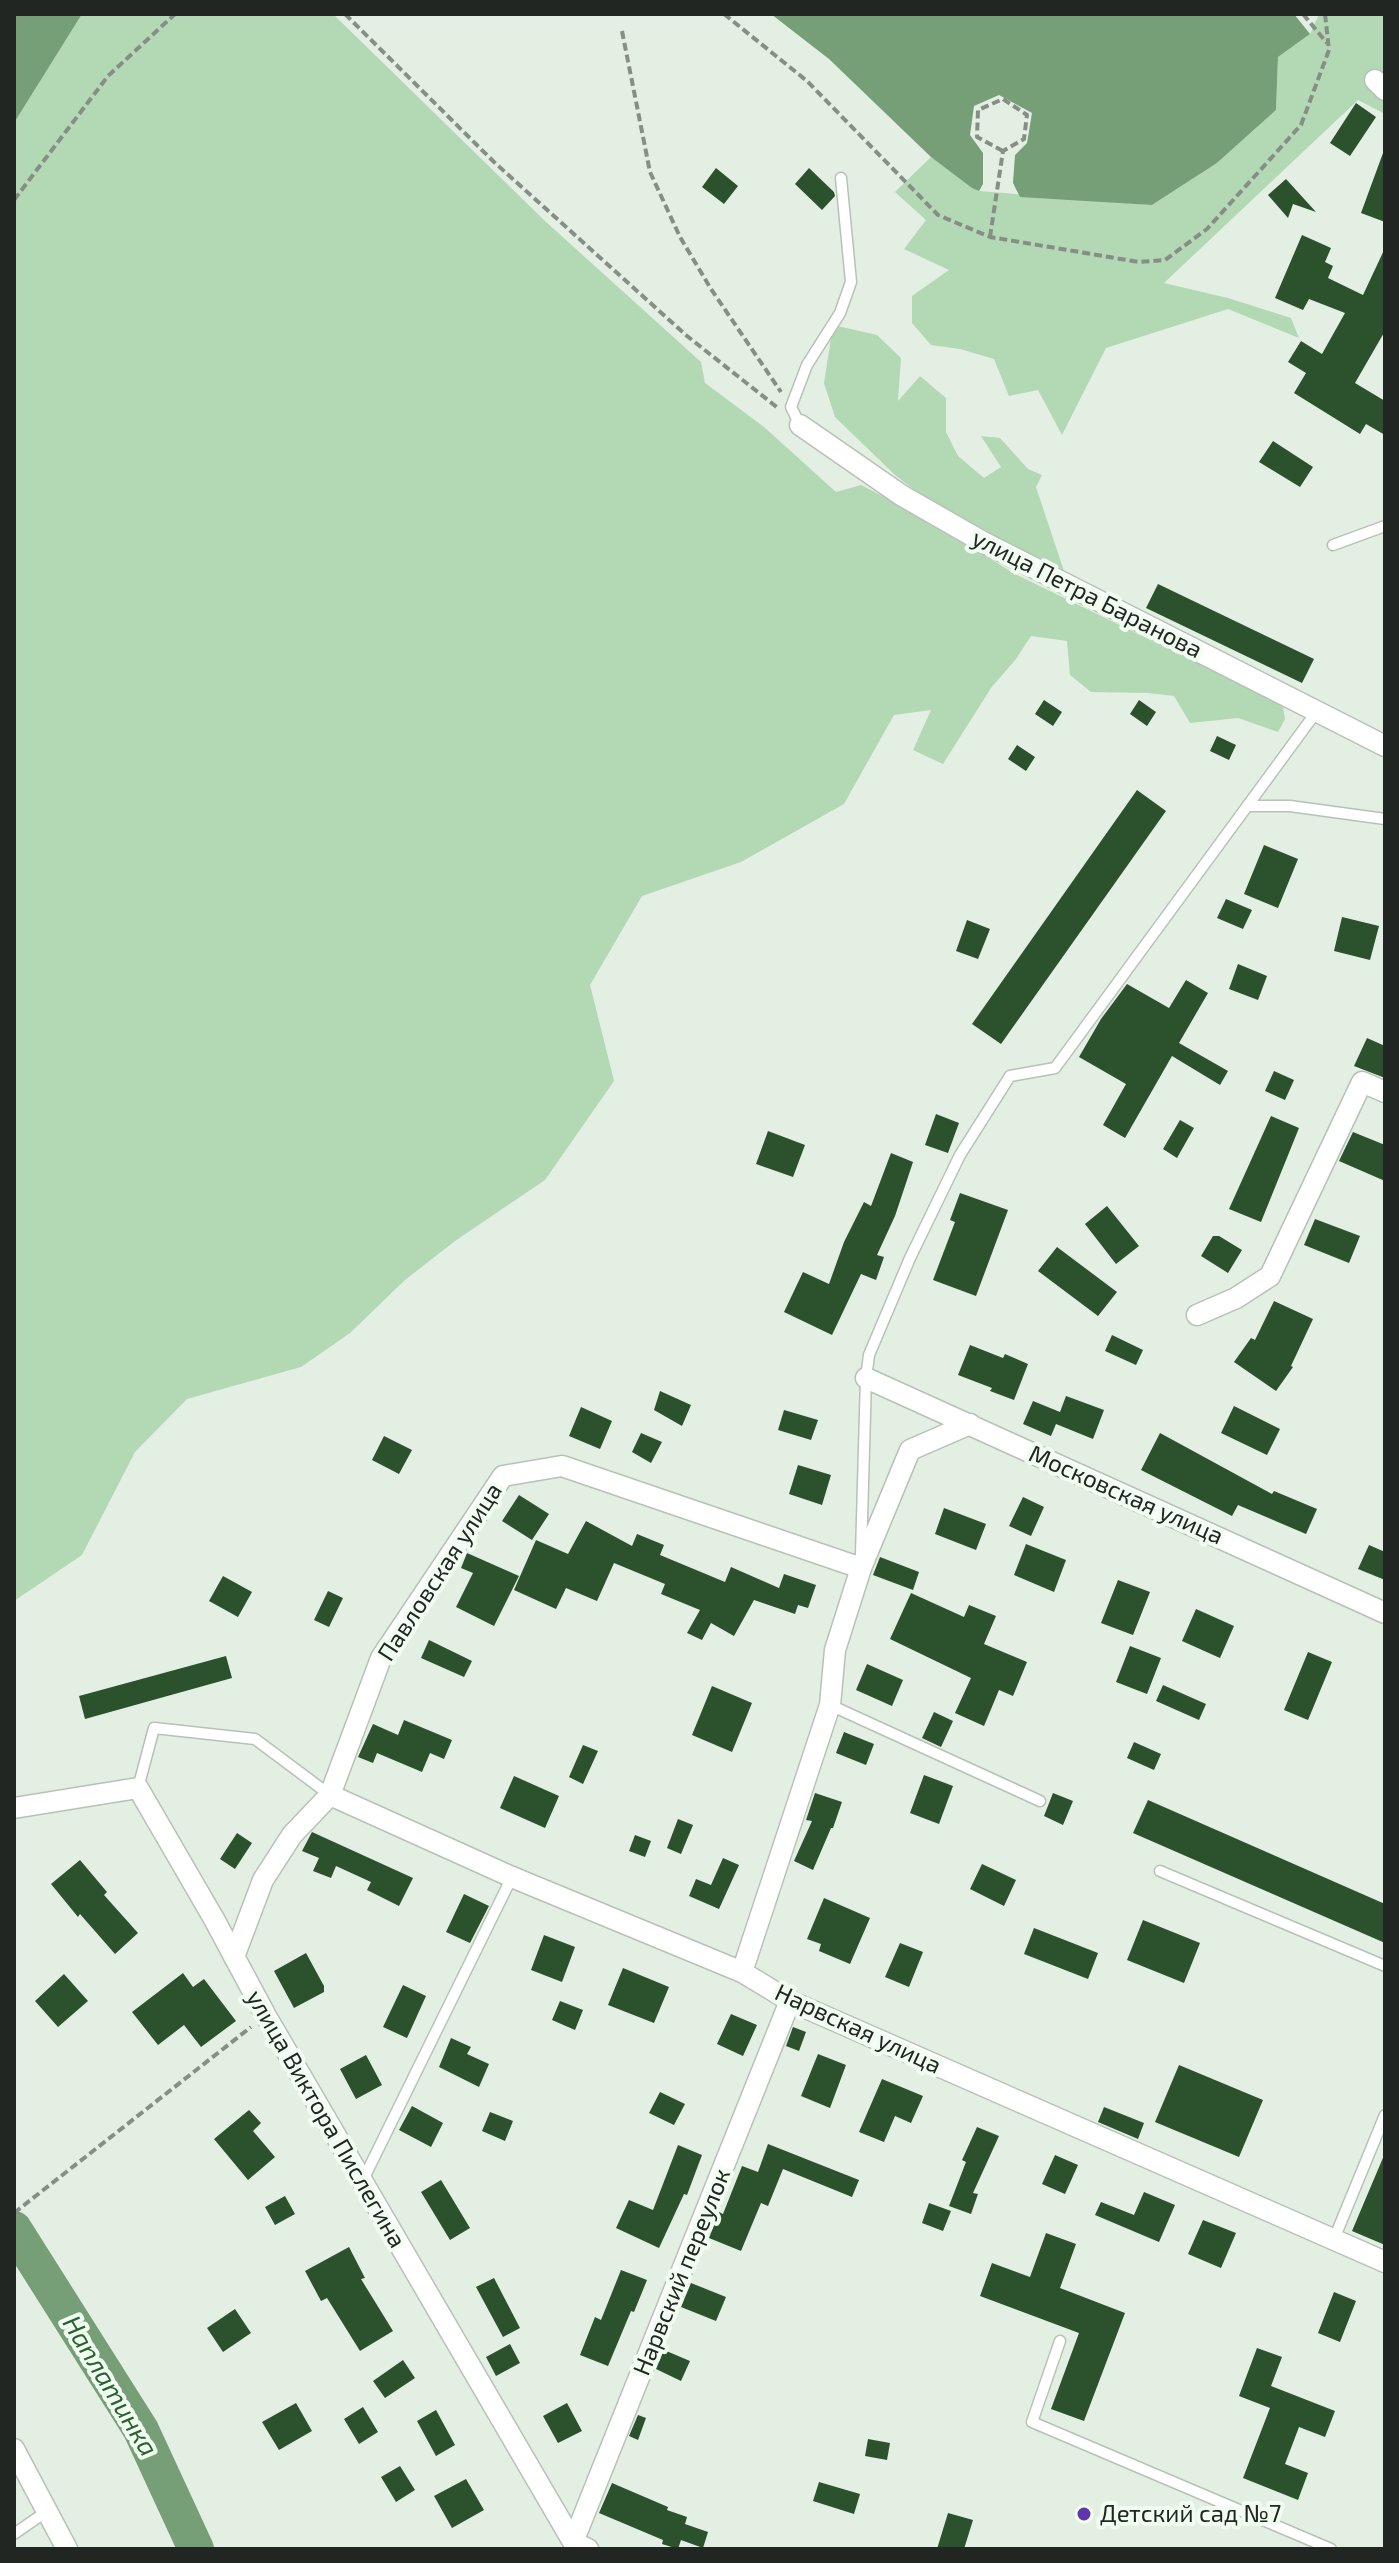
<!DOCTYPE html>
<html>
<head>
<meta charset="utf-8">
<style>
	body { margin:0 }
	#map { position:relative; width:1399px; height:2563px; overflow:hidden; background:#e3efe3; font-family:"Exo 2",sans-serif }
	canvas { display:block }
	.frame { position:absolute; inset:0; border:16px solid #222622; pointer-events:none }
</style>
</head>
<body>
<div id="map">
<canvas width="1399" height="2563"></canvas>
<div class="frame"></div>
</div>
<script>
const c = document.querySelector('canvas').getContext('2d');
c.lineJoin = 'round';
function fillPath(path, color) {
  c.fillStyle = color;
  c.fill(path, 'evenodd');
}
function poly(rows) {
  const path = new Path2D();
  for (const r of rows) {
    path.moveTo(r[0], r[1]);
    for (let i = 2; i < r.length; i += 2) path.lineTo(r[i], r[i + 1]);
  }
  return path;
}
function strokePath(path, color, width, dash) {
  c.strokeStyle = color;
  c.lineWidth = width;
  c.lineCap = dash ? 'butt' : 'round';
  c.setLineDash(dash || []);
  c.stroke(path);
}
function write(font, color, halo, rows, align = 'center') {
  c.font = font + ' "Exo 2",sans-serif';
  c.lineWidth = 8;
  c.setLineDash([]);
  c.textBaseline = 'middle';
  c.strokeStyle = halo;
  c.fillStyle = color;
  for (const [text, x, y, turn = 0] of rows) {
    c.save();
    c.translate(x, y);
    c.rotate((+turn || 0) * Math.PI / 180);
    c.textAlign = isNaN(turn) ? turn : align;
    if (halo) c.strokeText(text, 0, 0);
    c.fillText(text, 0, 0);
    c.restore();
  }
}
fillPath(poly([
	[82,14,333,14,545,221,701,362,705,383,764,427,836,492,861,485,933,522,1013,573,1255,691,1283,707,1285,719,1278,732,1238,718,1190,723,1174,696,1148,693,1091,692,1070,675,1067,641,1031,636,1016,659,991,688,943,764,913,750,931,710,894,715,844,804,741,862,642,896,590,985,614,1081,545,1180,455,1241,405,1280,350,1333,301,1367,187,1399,135,1452,82,1555,14,1601,14,123],
	[1319,14,1385,14,1385,114,1358,100,1164,283,1228,298,1291,318,1299,338,1228,309,1106,348,1062,435,1038,390,1009,396,994,359,960,349,931,345,912,323,912,296,949,270,904,249,926,220,895,192,931,157,979,191,1152,205,1217,163,1276,110,1278,57,1310,34],
	[833,325,877,335,901,358,898,401,920,376,946,398,946,432,958,456,984,478,1001,467,981,436,1000,438,1028,469,1042,475,1036,487,1066,577,946,514,895,475,835,417,824,383]
]), '#b3d8b4');
fillPath(poly([
	[14,14,82,14,14,123],
	[771,14,1294,14,1310,34,1278,57,1276,110,1217,163,1152,205,1020,197,1013,183,1015,155,1027,143,1032,113,999,95,974,106,970,135,983,153,983,184,979,191,972,188,931,157,829,59]
]), '#769f77');
strokePath(poly([
	[14,2229,141,2430,196,2549]
]), '#769f77', 36);
fillPath(poly([
	[1356,103,1376,117,1350,156,1330,143],
	[1383,153,1385,153,1385,222,1361,213],
	[716,168,738,186,724,204,702,187],
	[809,168,834,192,835,196,822,210,795,184],
	[1286,179,1316,212,1293,204,1288,218,1268,195],
	[1302,235,1331,248,1325,262,1333,266,1328,278,1363,295,1385,248,1385,331,1355,383,1385,401,1385,435,1366,424,1360,434,1294,393,1306,373,1288,362,1301,341,1322,354,1345,313,1309,299,1303,310,1275,298],
	[1273,441,1313,467,1300,487,1259,462],
	[1158,584,1314,659,1302,683,1146,608],
	[1044,700,1062,712,1053,726,1035,714],
	[1139,700,1156,712,1147,726,1130,714],
	[1217,736,1236,745,1229,760,1210,751],
	[1017,745,1035,757,1026,771,1008,759],
	[1137,790,1166,811,1001,1044,972,1024],
	[1264,845,1298,859,1278,908,1244,894],
	[1226,899,1252,910,1243,929,1217,918],
	[1342,917,1379,926,1370,960,1334,951],
	[967,920,990,929,978,959,956,951],
	[1238,964,1267,976,1258,1000,1229,989],
	[1186,980,1208,993,1179,1043,1228,1071,1220,1085,1172,1056,1125,1138,1103,1125,1126,1084,1079,1057,1101,1019,1127,984,1169,1008],
	[1367,1038,1385,1046,1385,1078,1354,1066],
	[1274,1071,1294,1080,1285,1100,1265,1091],
	[936,1114,959,1123,948,1153,925,1145],
	[1271,1116,1299,1128,1261,1222,1229,1209],
	[1180,1120,1194,1128,1177,1158,1163,1149],
	[768,1131,805,1145,793,1177,756,1164],
	[1353,1132,1385,1145,1385,1181,1339,1161],
	[891,1153,913,1162,895,1216,877,1255,884,1257,876,1280,861,1274,832,1335,784,1312,803,1272,829,1284,844,1242,864,1202,871,1206],
	[960,1193,1008,1210,976,1296,933,1280,955,1222,950,1220],
	[1107,1206,1139,1246,1116,1264,1085,1224],
	[1315,1219,1360,1236,1349,1263,1304,1245],
	[1213,1236,1219,1236,1242,1250,1228,1273,1201,1256],
	[1057,1247,1117,1292,1098,1316,1038,1271],
	[1274,1301,1313,1319,1291,1366,1293,1367,1276,1391,1234,1362,1251,1338,1255,1340],
	[1112,1335,1143,1350,1136,1365,1105,1351],
	[970,1345,1003,1358,1005,1354,1028,1364,1014,1400,990,1391,992,1388,958,1375],
	[660,1391,691,1405,682,1426,654,1410],
	[1066,1396,1104,1410,1093,1439,1056,1424,1051,1436,1023,1424,1033,1401,1060,1412],
	[1234,1406,1280,1429,1267,1455,1221,1433],
	[581,1407,612,1421,600,1449,569,1436],
	[784,1410,818,1420,811,1440,778,1430],
	[641,1433,662,1442,651,1463,632,1452],
	[1160,1433,1272,1494,1274,1491,1317,1509,1306,1534,1238,1505,1232,1516,1141,1470],
	[384,1436,412,1450,399,1474,372,1460],
	[798,1465,831,1475,822,1505,789,1494],
	[519,1495,549,1514,532,1540,502,1521],
	[1023,1497,1044,1507,1031,1536,1009,1526],
	[944,1508,986,1524,976,1550,935,1534],
	[586,1521,632,1546,637,1534,664,1545,660,1555,725,1582,731,1567,779,1588,784,1574,816,1585,808,1608,798,1605,795,1614,754,1600,734,1636,711,1623,702,1640,687,1633,700,1610,661,1594,665,1584,614,1563,597,1601,566,1588,556,1609,514,1590,536,1540,568,1554],
	[1026,1544,1066,1560,1054,1592,1014,1575],
	[1369,1545,1385,1552,1385,1580,1358,1569],
	[467,1553,519,1576,494,1626,456,1607,473,1573,461,1568],
	[880,1557,919,1572,913,1590,873,1575],
	[223,1576,252,1592,238,1617,209,1601],
	[1118,1580,1150,1592,1133,1635,1101,1623],
	[328,1591,343,1598,329,1627,314,1620],
	[911,1593,964,1617,969,1605,996,1616,984,1644,1027,1662,1013,1696,999,1690,984,1726,955,1713,971,1678,890,1639],
	[1196,1609,1234,1626,1220,1658,1182,1641],
	[429,1640,472,1661,464,1677,421,1658],
	[1130,1646,1161,1658,1147,1694,1116,1682],
	[1308,1652,1332,1662,1308,1720,1284,1710],
	[226,1656,232,1678,85,1719,79,1696],
	[867,1664,903,1680,892,1706,856,1690],
	[1163,1685,1206,1704,1199,1720,1156,1701],
	[712,1686,752,1703,732,1752,692,1735],
	[934,1712,953,1721,941,1747,922,1738],
	[404,1720,452,1740,444,1759,430,1753,422,1772,377,1753,373,1763,358,1757,373,1724,398,1735],
	[844,1732,874,1744,866,1765,836,1753],
	[1134,1742,1161,1754,1154,1770,1127,1758],
	[583,1745,598,1751,583,1784,569,1777],
	[924,1775,953,1786,939,1824,910,1813],
	[514,1776,559,1796,545,1828,500,1808],
	[815,1793,842,1802,833,1828,831,1828,813,1870,794,1861,812,1821,806,1820],
	[1053,1793,1073,1801,1063,1825,1044,1816],
	[1148,1800,1385,1904,1385,1943,1133,1833],
	[678,1819,693,1825,681,1854,667,1848],
	[312,1832,413,1878,399,1906,367,1890,371,1882,336,1866,331,1878,313,1871,319,1858,302,1851],
	[237,1833,252,1843,235,1869,220,1859],
	[635,1835,651,1841,645,1857,629,1851],
	[723,1858,739,1865,719,1909,689,1896,696,1879,711,1885],
	[80,1860,107,1892,104,1895,138,1933,115,1954,80,1914,78,1917,51,1884],
	[982,1864,1016,1880,1004,1906,970,1889],
	[464,1894,489,1906,470,1943,446,1932],
	[824,1898,870,1918,850,1964,819,1951,821,1944,807,1939],
	[1143,1920,1200,1943,1184,1983,1127,1960],
	[1034,1928,1098,1953,1088,1979,1024,1954],
	[544,1935,575,1947,562,1982,531,1970],
	[900,1943,923,1952,909,1987,885,1977],
	[306,1953,324,1986,324,1992,294,2008,274,1971],
	[623,1968,669,1987,654,2023,608,2005],
	[183,1973,193,1987,204,1979,236,2021,201,2047,184,2025,158,2045,132,2012],
	[64,1974,88,2001,58,2027,35,2001],
	[403,1985,426,1996,407,2038,383,2027],
	[560,2001,583,2010,575,2030,552,2020],
	[731,2014,757,2025,743,2056,717,2044],
	[793,2027,806,2032,799,2051,786,2046],
	[451,2038,471,2047,467,2054,489,2064,479,2087,439,2067],
	[818,2054,846,2065,830,2108,801,2096],
	[366,2055,382,2085,356,2099,340,2069],
	[1179,2065,1263,2100,1239,2157,1155,2122],
	[882,2079,923,2096,911,2123,895,2116,884,2142,859,2132],
	[660,2092,685,2104,674,2125,649,2113],
	[412,2106,443,2123,431,2147,399,2130],
	[1104,2107,1144,2123,1138,2139,1098,2122],
	[249,2110,261,2123,253,2131,275,2157,248,2180,214,2139],
	[490,2112,513,2121,505,2141,482,2131],
	[977,2127,999,2136,973,2193,978,2194,971,2214,949,2206,966,2162,962,2160],
	[768,2144,859,2180,852,2197,783,2169,768,2206,761,2203,741,2251,709,2238,719,2212,723,2214,742,2166,758,2172],
	[678,2145,702,2155,687,2195,684,2194,659,2248,616,2228,629,2200,653,2210],
	[1385,2153,1385,2245,1352,2231],
	[1055,2155,1078,2165,1065,2194,1042,2184],
	[441,2180,470,2228,450,2240,421,2192],
	[1144,2192,1175,2205,1159,2242,1095,2215,1101,2202,1134,2215],
	[285,2196,295,2214,275,2225,265,2207],
	[929,2203,951,2211,943,2231,922,2223],
	[1203,2220,1236,2233,1221,2268,1188,2254],
	[1046,2233,1076,2244,1060,2288,1125,2313,1084,2421,1051,2409,1079,2333,980,2296,992,2263,1030,2277],
	[349,2247,365,2278,361,2279,393,2331,360,2351,327,2298,321,2301,305,2271],
	[621,2270,647,2280,634,2312,631,2311,608,2366,580,2355,595,2317,601,2320],
	[494,2278,520,2328,503,2337,476,2287],
	[691,2283,726,2297,716,2321,681,2307],
	[1334,2292,1356,2301,1340,2342,1318,2333],
	[235,2309,251,2333,223,2352,207,2328],
	[510,2344,520,2363,496,2376,486,2357],
	[1257,2348,1282,2357,1271,2386,1335,2411,1325,2437,1299,2427,1285,2464,1308,2473,1298,2500,1243,2478,1270,2408,1239,2396],
	[664,2350,690,2361,681,2381,656,2369],
	[403,2360,415,2378,385,2398,373,2381],
	[296,2403,312,2431,279,2450,262,2422],
	[567,2403,582,2431,558,2443,543,2416],
	[363,2407,378,2432,359,2444,344,2419],
	[436,2410,455,2445,436,2456,417,2421],
	[638,2415,646,2418,638,2440,629,2436],
	[868,2439,890,2443,887,2460,865,2456],
	[400,2466,415,2490,396,2502,381,2477],
	[466,2479,484,2510,452,2528,434,2496],
	[819,2482,860,2494,854,2514,813,2501],
	[612,2483,668,2507,667,2510,687,2517,685,2524,708,2532,703,2548,681,2540,678,2549,662,2544,663,2540,599,2513],
	[948,2513,973,2520,964,2549,937,2549]
]), '#2b512d');
const lane = poly([
	[800,425,791,407,807,365,840,313,851,282,841,178],
	[1333,545,1385,526],
	[1247,806,1290,806,1385,819],
	[861,1554,866,1378,869,1355,910,1258,960,1155,1010,1076,1055,1068,1317,711],
	[830,1705,1040,1801],
	[138,1788,154,1728,255,1739,330,1795],
	[1160,1871,1385,1966],
	[363,2180,512,1877],
	[1334,2239,1385,2115],
	[1060,2341,1032,2422,1331,2549],
	[14,2534,47,2511]
]);
const street = poly([
	[1375,80,1385,90],
	[800,425,901,495,983,542,1385,746],
	[1197,1315,1236,1298,1270,1276,1362,1082,1385,1092],
	[866,1378,1385,1613],
	[330,1795,512,1877,742,1972,790,2001,1385,2262],
	[14,1808,138,1788,214,1919,266,2016,573,2542,588,2549],
	[234,1957,263,1880,292,1835,330,1795,381,1658,503,1476,562,1466,861,1568],
	[742,1972,830,1705,835,1650,861,1568,910,1450,970,1424],
	[14,2449,67,2549],
	[573,2542,790,2001]
]);
strokePath(lane, '#b7c2b7', 13);
strokePath(street, '#b7c2b7', 23);
strokePath(poly([
	[345,14,494,162,687,336,778,408],
	[724,14,807,81,938,215,990,237,1139,262,1165,260,1207,229,1301,125,1329,50,1325,14],
	[1303,14,1327,43],
	[622,31,650,172,680,237,711,289,781,392],
	[14,200,108,76,175,14],
	[990,237,1003,151,1024,139,1027,115,1003,99,978,110,977,137,1003,151],
	[14,2213,251,2027]
]), '#868e86', 4, [8, 4]);
strokePath(lane, '#fff', 10);
strokePath(street, '#fff', 20);
for (const [x, y, r, color] of [
	[1084,2514,8,"#6135ac"]
]) {
  const dot = new Path2D();
  dot.arc(x, y, r, 0, 2 * Math.PI);
  c.fillStyle = color;
  c.fill(dot);
  strokePath(dot, '#f0fdf0', 3);
}
write('24px', '#222622', '#f0fdf0', [
	["улица Петра Баранова",1087,594,27],
	["Московская улица",1126,1495,24],
	["Павловская улица",440,1572,-57],
	["Нарвская улица",858,2029,25],
	["улица Виктора Пислегина",326,2119,60],
	["Нарвский переулок",682,2272,-68]
]);
write('24px', '#222622', '#f0fdf0', [
	["Детский сад №7",1100,2514]
], 'left');
write('italic 26px', '#28622e', '#f0fdf0', [
	["Наплатинка",110,2386,59]
]);
</script>
</body>
</html>
